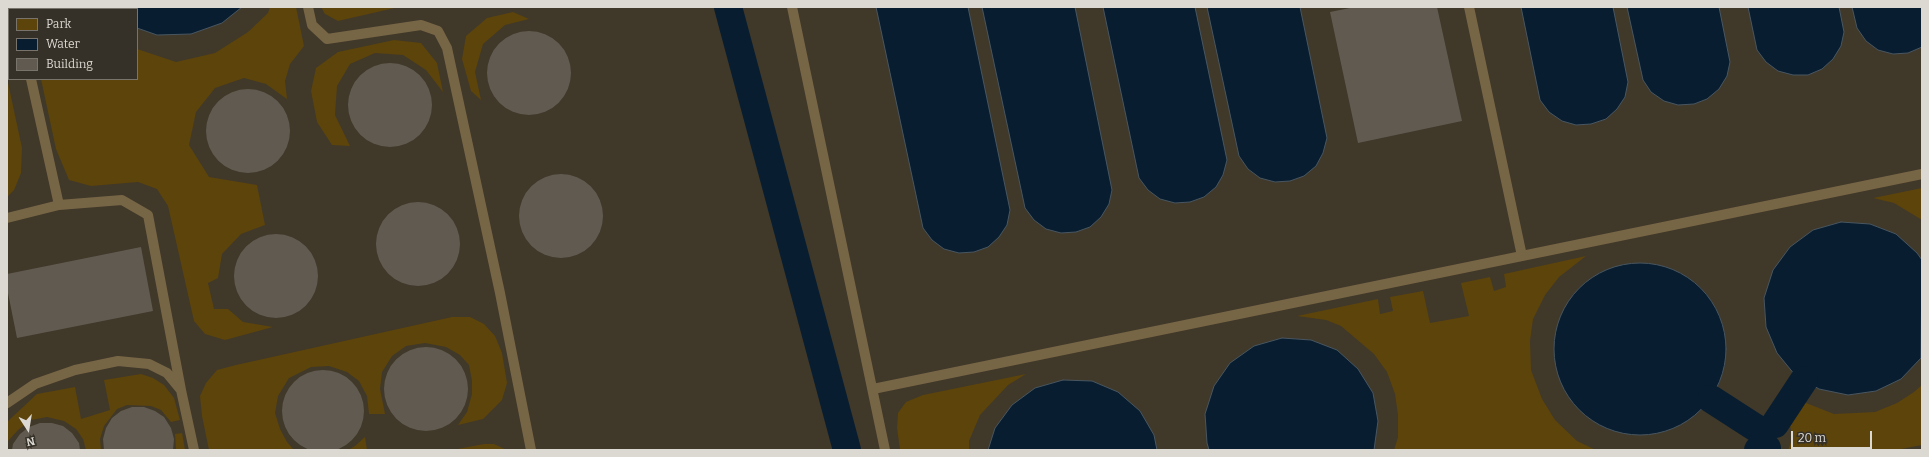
<!DOCTYPE html>
<html>
<head>
<meta charset="utf-8">
<style>
	body { margin:0 }
	#map { position:relative; width:1929px; height:457px; overflow:hidden; background:#363128; font-family:Bitter,serif }
	canvas { display:block }
	.frame { position:absolute; inset:0; border:8px solid #dcd9d3; pointer-events:none }
	.legend { position:absolute; left:8px; top:8px; width:130px; height:72px; box-sizing:border-box; background:#363128; border:1px solid #78746c; margin:0; padding:5px 7px; list-style:none; font-size:12px; color:#dcd9d3 }
	.legend li { display:flex; align-items:center; gap:8px; height:20px }
	.legend b { width:20px; border:1px solid #78746c }
	.north { position:absolute; left:8px; top:409px; width:40px; height:40px; -webkit-text-stroke:3px #363128; paint-order:stroke; rotate:168deg; font-size:11px; font-weight:700; line-height:16px; text-align:center; color:#dcd9d3 }
	.north::after { content:''; display:block; margin:auto; width:14px; height:18px; background:#dcd9d3; clip-path:polygon(50% 0,100% 100%,50% 72%,0 100%) }
	.scale { position:absolute; left:1791px; top:431px; width:81px; height:18px; box-sizing:border-box; border:2px solid #dcd9d3; border-top:0; padding-left:5px; font-size:12px; line-height:14px; white-space:nowrap; color:#dcd9d3; -webkit-text-stroke:3px #363128; paint-order:stroke }
</style>
</head>
<body>
<div id="map">
<canvas width="1929" height="457"></canvas>
<div class="frame"></div>
<ul class="legend">
<li><b style="height:11px;background:#5c440b"></b>Park</li>
<li><b style="height:11px;background:#081e30"></b>Water</li>
<li><b style="height:11px;background:#605a50"></b>Building</li>
</ul>
<div class="north">N</div>
<div class="scale">20 m</div>
</div>
<script>
const c = document.querySelector('canvas').getContext('2d');
c.lineJoin = 'round';
function fillPath(path, color) {
  c.fillStyle = color;
  c.fill(path, 'evenodd');
}
function poly(rows) {
  const path = new Path2D();
  for (const r of rows) {
    if (r.length === 3) {
      path.moveTo(r[0] + r[2], r[1]);
      path.arc(r[0], r[1], r[2], 0, 2 * Math.PI);
      continue;
    }
    path.moveTo(r[0], r[1]);
    for (let i = 2; i < r.length; i += 2) path.lineTo(r[i], r[i + 1]);
  }
  return path;
}
function strokePath(path, color, width, dash) {
  c.strokeStyle = color;
  c.lineWidth = width;
  c.lineCap = dash ? 'butt' : 'round';
  c.setLineDash(dash || []);
  c.stroke(path);
}
fillPath(poly([
	[7,7,1922,7,1922,450,7,450],
	[9,9,137,9,137,79,9,79]
]), '#403829');
fillPath(poly([
	[25,7,82,7,83,9,26,9],
	[270,7,296,7,304,46,290,64,285,81,287,99,266,84,244,78,215,88,196,112,189,145,209,177,257,185,265,225,241,234,222,254,218,278,208,283,214,309,228,309,243,322,273,327,225,340,205,334,194,321,168,206,157,189,138,182,91,186,69,180,56,149,41,79,137,79,137,49,176,62,215,53,248,32,268,13],
	[321,7,399,7,338,21,325,14],
	[513,12,529,19,505,25,483,44,475,72,481,100,471,91,462,59,466,36,487,18],
	[394,40,421,43,437,63,443,92,426,70,403,55,375,53,350,64,337,86,335,115,350,146,332,145,317,122,311,91,316,68,338,52],
	[7,78,22,148,21,173,14,190,7,197],
	[1922,188,1922,220,1894,203,1873,198],
	[1586,256,1559,277,1545,295,1533,319,1530,341,1531,370,1542,399,1555,420,1577,441,1596,450,1394,450,1398,437,1398,415,1395,394,1387,372,1374,354,1341,326,1326,320,1297,316,1378,299,1380,314,1393,311,1390,297,1423,291,1430,323,1469,316,1461,283,1490,277,1494,291,1506,287,1504,274],
	[452,317,470,317,484,324,495,336,502,353,507,383,502,400,483,419,458,425,467,412,472,394,472,381,469,365,460,355,446,347,425,343,406,346,392,356,382,372,380,389,385,414,369,414,367,396,359,381,347,372,329,366,311,367,289,378,278,396,275,413,280,429,287,442,294,450,209,450,202,416,200,396,206,383,217,370,236,365],
	[141,374,153,378,164,385,174,398,180,420,171,422,161,410,151,406,127,405,117,409,104,426,100,439,101,450,86,450,83,439,76,429,64,421,47,417,31,420,18,430,8,441,7,450,7,422,37,394,75,387,81,419,110,410,104,380],
	[1026,374,1008,385,980,415,969,441,969,450,900,450,897,428,898,413,906,402,923,395],
	[1922,385,1922,445,1896,450,1788,450,1793,437,1790,426,1785,418,1801,401,1834,414,1875,412,1897,403,1914,392],
	[182,433,185,450,176,450,175,434],
	[365,437,367,450,348,450,355,446],
	[484,444,494,444,507,450,452,450]
]), '#5c440b');
const water = poly([
	[102,7,242,7,222,23,191,34,157,35,137,28,137,9,105,9,102,7],
	[876,7,968,7,1010,210,1007,225,999,237,988,247,974,252,959,253,944,249,932,240,923,228,876,7],
	[982,7,1075,7,1112,190,1109,204,1101,217,1090,227,1076,232,1061,233,1046,229,1034,220,1025,208,982,7],
	[1103,7,1195,7,1227,160,1223,175,1216,187,1204,197,1190,202,1175,203,1160,199,1148,190,1139,178,1103,7],
	[1207,7,1300,7,1327,138,1323,153,1316,166,1304,176,1290,181,1275,182,1260,178,1248,169,1239,156,1207,7],
	[1521,7,1613,7,1628,82,1625,97,1617,109,1606,119,1591,124,1576,125,1562,121,1549,112,1540,100,1521,7],
	[1627,7,1719,7,1730,62,1727,76,1719,89,1707,99,1694,104,1678,105,1664,101,1651,92,1643,80,1627,7],
	[1748,7,1839,7,1844,32,1841,46,1833,59,1822,69,1808,75,1793,75,1778,71,1766,62,1757,50,1748,7],
	[1852,7,1922,7,1922,47,1908,53,1893,54,1878,50,1866,41,1857,28,1852,7],
	[1841,222,1870,224,1896,234,1917,253,1922,260,1921,358,1901,379,1876,391,1848,395,1819,389,1795,375,1777,353,1766,327,1764,298,1773,270,1790,247,1813,230,1841,222],
	[1640,349,86],
	[1282,338,1311,340,1337,350,1358,369,1373,393,1378,421,1374,450,1209,450,1207,443,1205,414,1214,386,1230,363,1254,346,1282,338],
	[1063,380,1092,381,1118,392,1140,411,1154,435,1157,450,988,450,995,428,1012,405,1035,388,1063,380]
]);
fillPath(water, '#081e30');
strokePath(water, '#485661', 1);
strokePath(poly([
	[728,7,847,450],
	[1711,399,1756,428],
	[1775,424,1804,380],
	[1758,450,1767,448]
]), '#081e30', 28);
fillPath(poly([
	[1355,7,1437,7,1462,121,1358,143,1330,12],
	[529,73,42],
	[390,105,42],
	[248,131,42],
	[561,216,42],
	[418,244,42],
	[276,276,42],
	[141,247,153,311,17,338,7,288,7,274],
	[426,389,42],
	[323,411,41],
	[132,407,144,407,155,411,164,417,171,428,174,439,173,450,104,450,103,439,106,428,112,418,121,411],
	[40,423,52,423,63,426,72,433,79,443,80,450,12,450,13,444,20,434,29,427]
]), '#605a50');
strokePath(poly([
	[15,7,15,9],
	[308,7,312,25,327,39,421,25,438,31,447,48,500,293,531,450],
	[792,7,885,450],
	[1469,7,1522,256],
	[31,79,59,205],
	[7,218,59,205,122,200,148,215,181,390],
	[873,389,1922,174],
	[7,403,35,384,75,370,118,361,149,364,167,373,181,390,194,450]
]), '#776646', 10);
</script>
</body>
</html>
